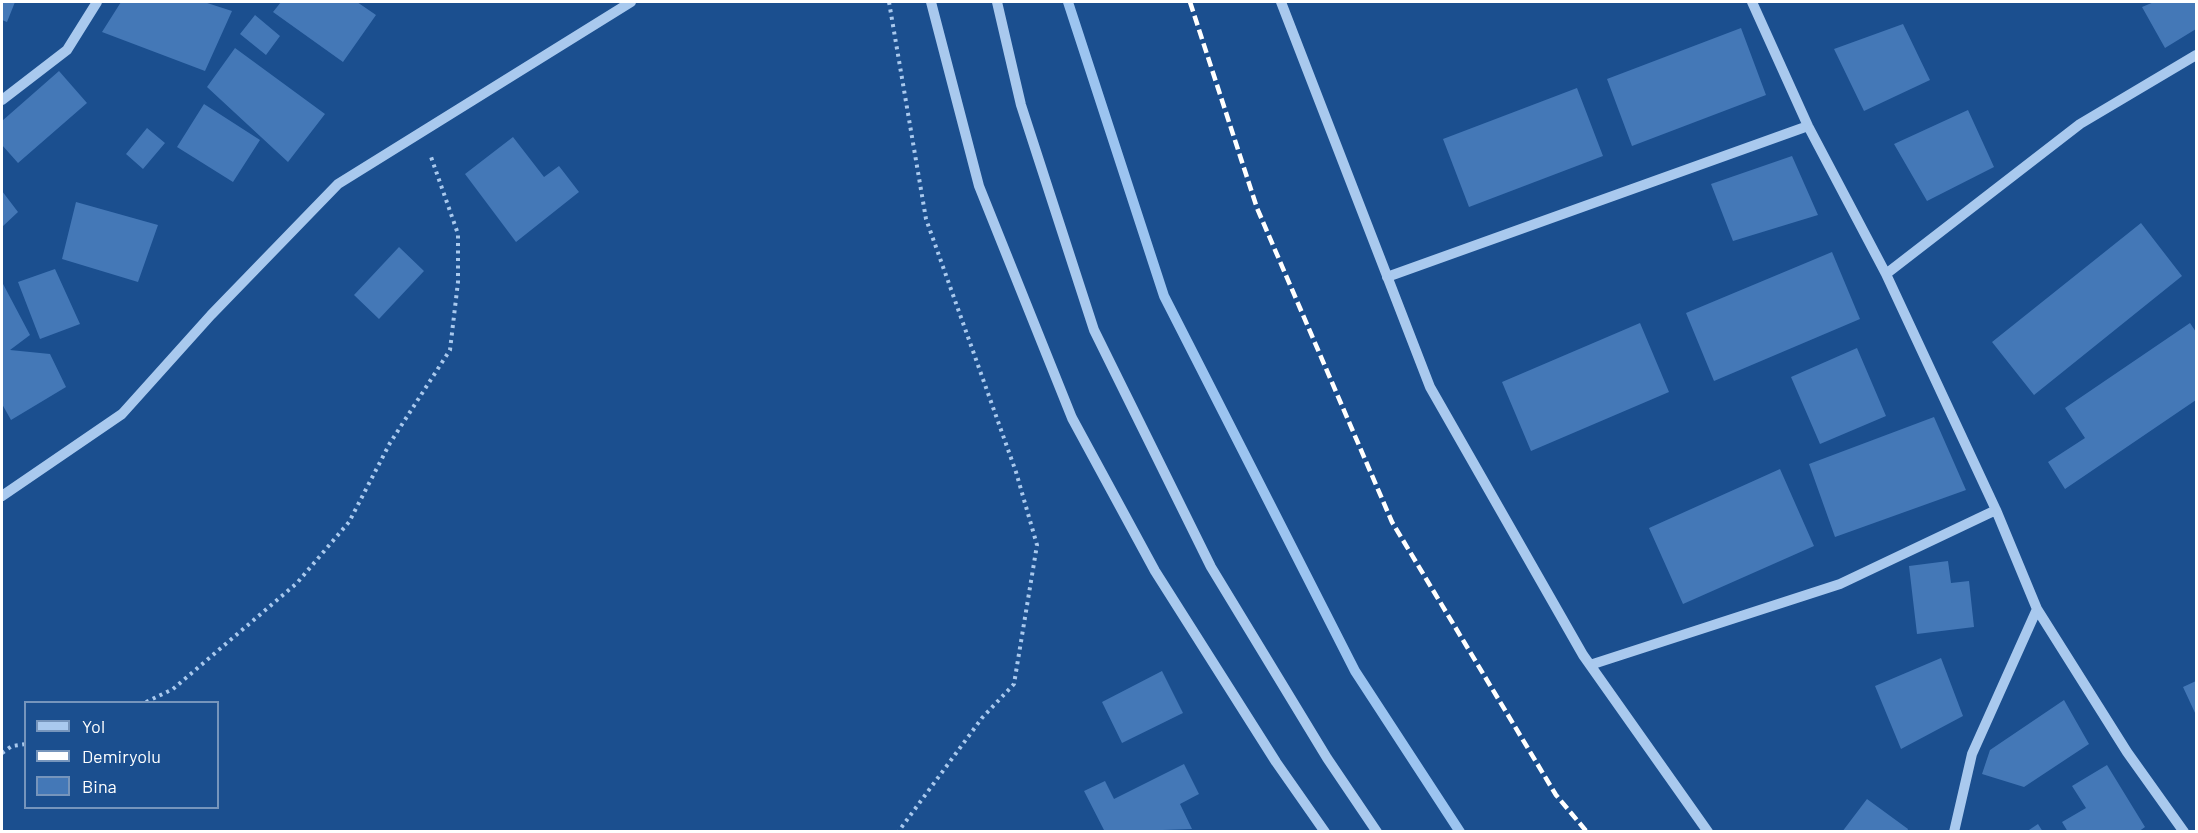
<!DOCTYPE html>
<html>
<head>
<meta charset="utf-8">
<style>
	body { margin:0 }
	#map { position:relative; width:2198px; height:833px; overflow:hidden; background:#1b4f8f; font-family:Barlow,sans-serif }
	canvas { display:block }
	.frame { position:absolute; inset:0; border:3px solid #fff; pointer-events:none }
	.legend { position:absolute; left:24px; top:701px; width:195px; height:108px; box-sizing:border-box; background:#1b4f8f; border:2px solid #7695bc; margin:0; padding:8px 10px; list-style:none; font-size:18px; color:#fff }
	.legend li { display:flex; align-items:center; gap:12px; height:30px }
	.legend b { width:30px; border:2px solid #7695bc }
</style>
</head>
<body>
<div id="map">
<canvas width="2198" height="833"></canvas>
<div class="frame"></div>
<ul class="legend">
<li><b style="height:8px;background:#a9c9ee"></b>Yol</li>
<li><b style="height:8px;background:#fff"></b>Demiryolu</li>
<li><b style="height:16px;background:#4478b7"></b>Bina</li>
</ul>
</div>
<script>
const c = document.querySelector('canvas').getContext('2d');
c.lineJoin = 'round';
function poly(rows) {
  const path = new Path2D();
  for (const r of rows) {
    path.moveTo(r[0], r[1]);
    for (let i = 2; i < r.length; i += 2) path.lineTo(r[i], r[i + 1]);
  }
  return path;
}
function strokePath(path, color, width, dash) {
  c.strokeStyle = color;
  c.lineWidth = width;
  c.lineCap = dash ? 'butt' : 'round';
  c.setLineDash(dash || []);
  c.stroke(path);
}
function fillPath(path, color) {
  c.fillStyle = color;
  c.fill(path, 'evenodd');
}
strokePath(poly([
	[1068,2,1164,296,1355,671,1460,832]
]), '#9cc4f0', 10);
fillPath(poly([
	[2,2,15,2,7,22,2,20],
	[121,2,204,2,232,11,205,71,102,32],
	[281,2,357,2,376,15,343,62,273,12],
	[2154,2,2196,2,2196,29,2165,48,2142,7],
	[255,15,280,36,266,55,240,34],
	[1903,24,1930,80,1864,111,1834,49],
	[1741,28,1766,95,1632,146,1607,79],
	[235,48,325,114,288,162,207,87],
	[59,71,87,103,18,163,2,145,2,121],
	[1577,88,1603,156,1469,207,1443,139],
	[204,104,260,140,233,182,177,147],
	[1968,110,1994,167,1927,201,1894,144],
	[147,128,165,143,143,169,126,154],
	[513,137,544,177,559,166,579,192,516,242,465,174],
	[1792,156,1818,215,1733,241,1711,184],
	[2,191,18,212,2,227],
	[76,202,158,225,138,282,62,259],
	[2141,223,2182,276,2034,395,1992,342],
	[399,247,424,271,379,319,354,295],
	[1832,252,1860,319,1714,381,1686,313],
	[55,269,80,324,40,339,18,282],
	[2,282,30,335,10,350,50,354,66,387,11,420,2,404],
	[1640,323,1669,392,1531,451,1502,382],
	[2190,323,2196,332,2196,400,2065,489,2048,462,2085,438,2065,408],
	[1857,348,1886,416,1820,444,1791,377],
	[1934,417,1966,490,1835,537,1809,464],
	[1780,469,1814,546,1683,604,1649,528],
	[1948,561,1951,583,1969,581,1974,627,1917,634,1909,566],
	[1941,658,1963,716,1901,749,1875,686],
	[1162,671,1183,713,1122,743,1102,702],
	[2196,681,2196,715,2183,687],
	[2064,700,2089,744,2024,787,1982,774,1990,750],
	[1184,764,1199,794,1180,804,1192,829,1105,832,1084,791,1105,781,1114,799],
	[2107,765,2145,827,2138,832,2068,832,2062,822,2086,808,2072,786],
	[1867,799,1908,829,1907,832,1842,832],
	[2038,824,2043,832,2026,832]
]), '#4478b7');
strokePath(poly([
	[889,2,926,219,1016,472,1037,545,1014,684,982,718,898,832],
	[146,702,173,689,297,583,349,522,390,443,450,350,458,282,458,234,430,154],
	[2,753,12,746,26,744]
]), '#a9c9ee', 4, [3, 4.5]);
strokePath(poly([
	[931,2,979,186,1072,418,1155,571,1276,762,1325,832],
	[997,2,1021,105,1094,330,1211,567,1327,758,1377,832],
	[1281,2,1430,387,1583,655,1708,832],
	[1752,2,1808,126,1886,274,1996,510,2037,609,2127,752,2184,832],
	[2,100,67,50,97,2],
	[1886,274,2080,124,2196,55],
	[1387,277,1808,126],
	[2,496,122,414,211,315,338,184,631,2],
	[1590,665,1840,584,1996,510],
	[1954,832,1972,754,2037,609]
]), '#a9c9ee', 10);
strokePath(poly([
	[1190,2,1257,208,1392,522,1556,795,1587,832]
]), '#fff', 4.5, [10, 4.5]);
</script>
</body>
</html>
